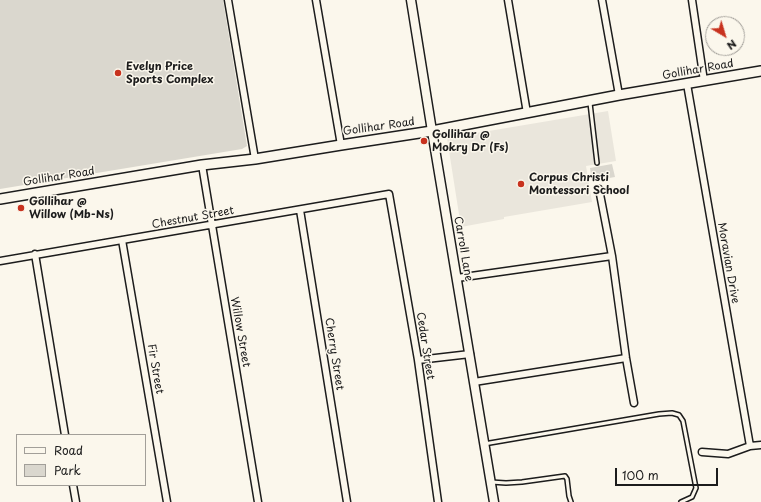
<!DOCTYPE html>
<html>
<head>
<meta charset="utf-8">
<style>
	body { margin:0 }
	#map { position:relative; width:761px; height:502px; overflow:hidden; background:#fbf7ec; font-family:"Playpen Sans",sans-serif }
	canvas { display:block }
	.legend { position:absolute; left:16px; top:434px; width:130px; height:52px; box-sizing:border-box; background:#fbf7ec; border:1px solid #a29f99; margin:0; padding:5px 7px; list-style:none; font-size:12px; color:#1c1c1c }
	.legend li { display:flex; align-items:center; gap:8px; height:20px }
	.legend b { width:20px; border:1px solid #a29f99 }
	.north { position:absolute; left:705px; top:16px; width:40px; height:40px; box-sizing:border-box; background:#fbf7ec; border:1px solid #a29f99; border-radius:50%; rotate:142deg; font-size:11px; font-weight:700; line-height:16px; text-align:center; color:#1c1c1c }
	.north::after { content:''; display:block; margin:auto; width:14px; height:18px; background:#c8321e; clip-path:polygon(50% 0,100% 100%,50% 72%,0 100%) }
	.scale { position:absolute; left:615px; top:468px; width:103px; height:18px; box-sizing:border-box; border:2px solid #1c1c1c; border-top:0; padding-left:5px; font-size:12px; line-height:14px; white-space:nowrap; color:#1c1c1c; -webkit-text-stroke:3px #fbf7ec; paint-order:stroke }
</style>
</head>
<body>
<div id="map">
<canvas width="761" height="502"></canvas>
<ul class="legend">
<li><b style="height:5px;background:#fbf7ec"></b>Road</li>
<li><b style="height:11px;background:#dad7ce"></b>Park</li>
</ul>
<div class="north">N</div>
<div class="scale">100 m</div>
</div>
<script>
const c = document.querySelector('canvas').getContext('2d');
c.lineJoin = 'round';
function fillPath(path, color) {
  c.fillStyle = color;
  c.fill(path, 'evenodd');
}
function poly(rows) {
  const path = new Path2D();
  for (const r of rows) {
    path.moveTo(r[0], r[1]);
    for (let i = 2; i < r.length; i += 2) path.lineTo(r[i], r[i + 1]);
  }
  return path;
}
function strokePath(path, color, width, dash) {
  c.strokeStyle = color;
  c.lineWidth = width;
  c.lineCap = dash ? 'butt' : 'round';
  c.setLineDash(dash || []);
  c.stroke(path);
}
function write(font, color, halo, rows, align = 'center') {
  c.font = font + ' "Playpen Sans",sans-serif';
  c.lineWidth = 3;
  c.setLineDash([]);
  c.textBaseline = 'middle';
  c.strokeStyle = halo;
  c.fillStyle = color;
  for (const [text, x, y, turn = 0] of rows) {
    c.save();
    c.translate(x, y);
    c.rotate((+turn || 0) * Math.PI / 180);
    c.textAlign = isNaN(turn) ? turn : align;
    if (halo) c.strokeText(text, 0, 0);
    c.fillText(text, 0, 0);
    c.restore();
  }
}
fillPath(poly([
	[608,111,616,161,586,166,592,202,504,217,504,219,461,227,447,138]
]), '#eae6dc');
fillPath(poly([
	[0,0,223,0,247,146,242,149,0,189],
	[612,164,615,177,592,181,590,168]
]), '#dad7ce');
const service = poly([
	[590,103,597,163],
	[484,444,659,414,672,413,679,415,683,421,696,488,692,497,681,502],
	[491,482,506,483,522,482,565,476,567,479,569,496,571,502]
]);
const minor = poly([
	[228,0,255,159],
	[316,0,341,145],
	[508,0,527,113],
	[602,0,619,95],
	[692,0,704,81],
	[687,84,750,446],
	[202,165,258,502],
	[599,189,612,256,626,358,634,403],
	[300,210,347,502],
	[122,240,167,502],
	[35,254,65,435],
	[0,261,389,194,418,360,438,502],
	[457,278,612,256],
	[418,360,470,354],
	[474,382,626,358],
	[702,452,728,454,750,446,761,445],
	[73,485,76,502]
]);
const tertiary = poly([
	[411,0,432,131,494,502]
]);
const secondary = poly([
	[0,199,202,165,255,159,341,145,432,131,619,95,761,71]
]);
strokePath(service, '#1c1c1c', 6);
strokePath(minor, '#1c1c1c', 9);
strokePath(tertiary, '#1c1c1c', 11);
strokePath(secondary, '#1c1c1c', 12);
strokePath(service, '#fbf7ec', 3);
strokePath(minor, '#fbf7ec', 6);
strokePath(tertiary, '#fbf7ec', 8);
strokePath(secondary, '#fbf7ec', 9);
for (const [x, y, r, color] of [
	[118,73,4,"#c8321e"],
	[424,141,4,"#c8321e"],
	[521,184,4,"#c8321e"],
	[21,208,4,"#c8321e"]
]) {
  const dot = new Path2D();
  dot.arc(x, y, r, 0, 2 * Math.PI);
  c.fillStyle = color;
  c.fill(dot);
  strokePath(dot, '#fbf7ec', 1.5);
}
write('bold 11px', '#1c1c1c', '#fbf7ec', [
	["Evelyn Price",126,67],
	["Sports Complex",126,80],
	["Gollihar @",432,135],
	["Mokry Dr (Fs)",432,148],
	["Corpus Christi",529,178],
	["Montessori School",529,191],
	["Gollihar @",29,202],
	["Willow (Mb-Ns)",29,215]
], 'left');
write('11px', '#1c1c1c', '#fbf7ec', [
	["Gollihar Road",698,70,-10],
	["Gollihar Road",379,127,-8],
	["Gollihar Road",59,177,-9],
	["Chestnut Street",193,218,-10],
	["Carroll Lane",463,249,80],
	["Moravian Drive",728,263,80],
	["Willow Street",240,332,80],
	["Cedar Street",425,346,81],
	["Cherry Street",334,354,81],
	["Fir Street",155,369,80]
]);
</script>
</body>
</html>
